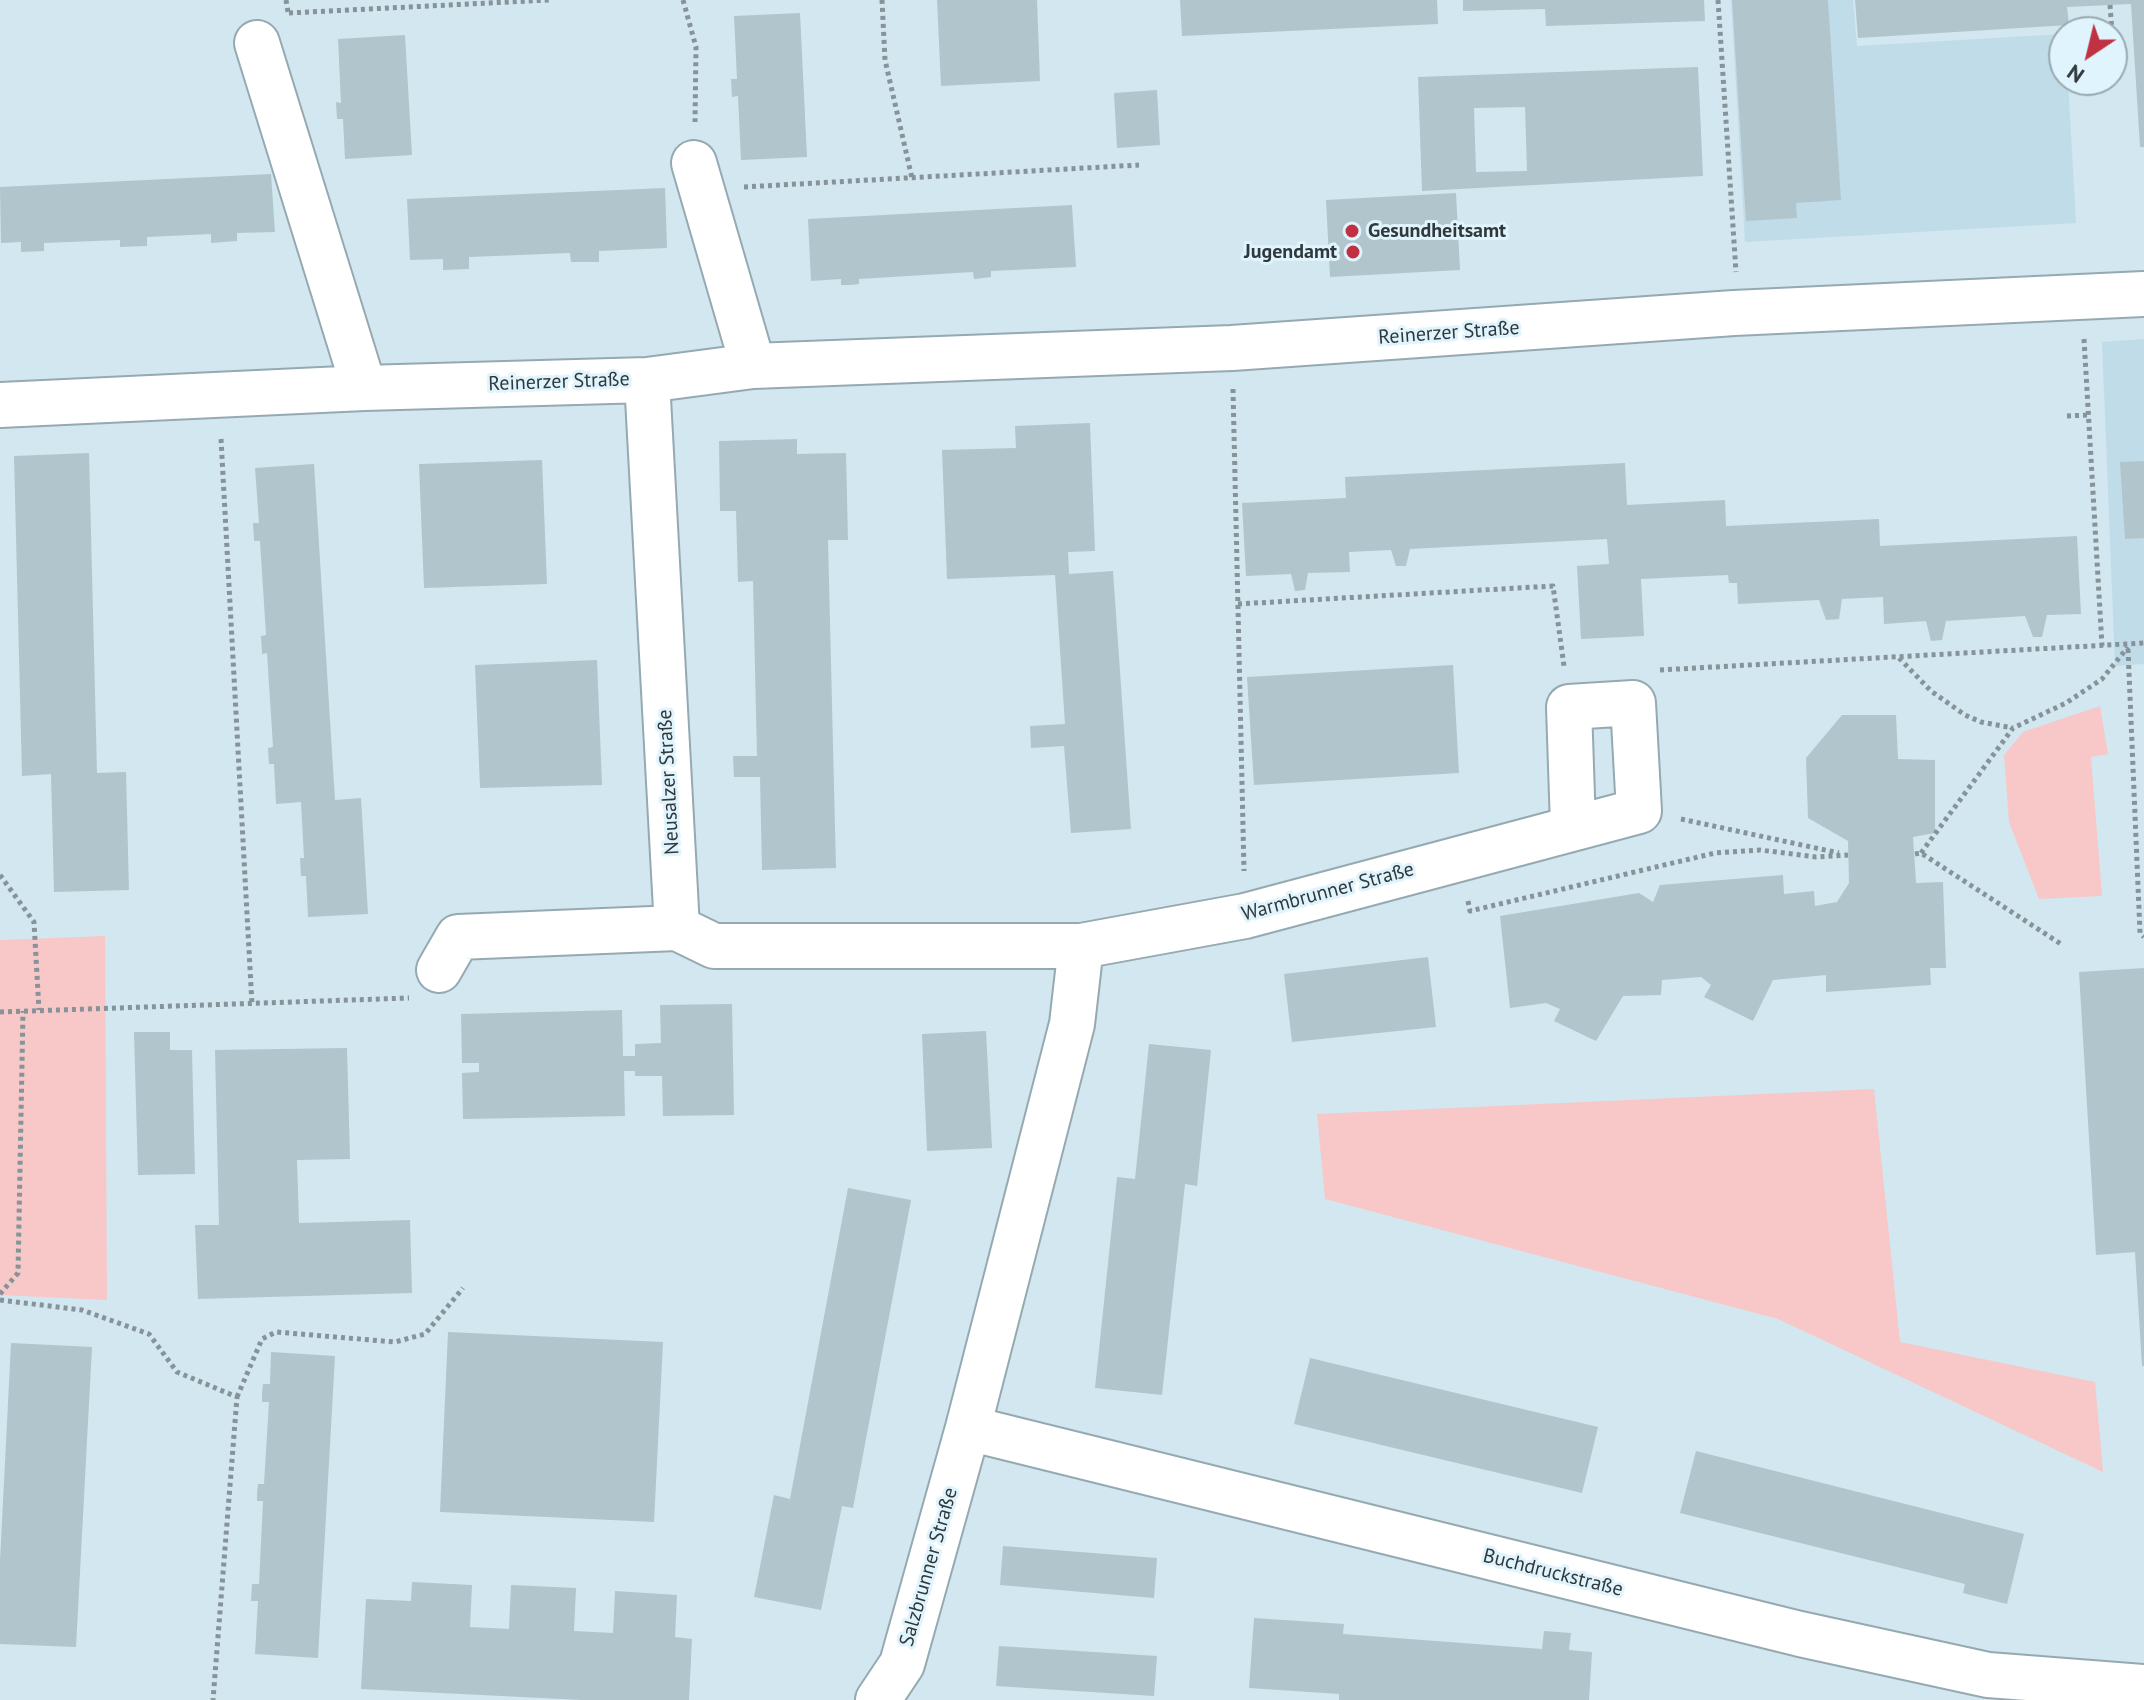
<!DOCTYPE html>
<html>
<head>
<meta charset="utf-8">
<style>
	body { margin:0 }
	#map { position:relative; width:2144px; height:1700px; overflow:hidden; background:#d3e7f0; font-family:"PT Sans",sans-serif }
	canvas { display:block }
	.north { position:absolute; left:2048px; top:16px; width:80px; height:80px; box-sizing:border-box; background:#e0f4fd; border:2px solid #9aa9af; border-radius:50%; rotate:215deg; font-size:22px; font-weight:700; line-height:32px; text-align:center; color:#30383b }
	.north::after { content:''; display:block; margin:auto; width:28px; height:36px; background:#c13142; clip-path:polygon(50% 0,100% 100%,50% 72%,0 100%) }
</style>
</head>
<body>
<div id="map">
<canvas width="2144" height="1700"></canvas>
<div class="north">N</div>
</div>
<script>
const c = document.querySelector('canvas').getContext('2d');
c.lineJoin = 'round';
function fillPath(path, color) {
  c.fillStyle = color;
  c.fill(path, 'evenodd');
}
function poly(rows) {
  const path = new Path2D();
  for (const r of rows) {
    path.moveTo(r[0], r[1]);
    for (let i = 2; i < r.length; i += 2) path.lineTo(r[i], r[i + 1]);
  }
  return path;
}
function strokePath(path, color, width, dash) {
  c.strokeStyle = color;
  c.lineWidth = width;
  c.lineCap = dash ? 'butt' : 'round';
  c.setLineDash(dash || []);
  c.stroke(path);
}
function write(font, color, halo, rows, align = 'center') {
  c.font = font + ' "PT Sans",sans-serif';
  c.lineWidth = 6;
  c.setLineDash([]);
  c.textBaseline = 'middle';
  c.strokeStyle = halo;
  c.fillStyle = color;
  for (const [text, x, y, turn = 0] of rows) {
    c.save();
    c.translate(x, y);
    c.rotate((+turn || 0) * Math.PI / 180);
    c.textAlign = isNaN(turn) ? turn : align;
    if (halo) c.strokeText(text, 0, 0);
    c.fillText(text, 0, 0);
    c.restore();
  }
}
fillPath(poly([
	[1731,0,1853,0,1857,46,2064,34,2064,80,2068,80,2076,223,1745,242],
	[2144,339,2144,664,2115,666,2102,342]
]), '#c0dce9');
fillPath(poly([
	[2100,706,2108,754,2091,757,2102,896,2039,899,2009,822,2004,755,2023,732],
	[105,936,107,1300,0,1295,0,940],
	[1874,1089,1900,1342,2095,1382,2103,1472,1778,1319,1325,1199,1317,1114]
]), '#f7c8c7');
fillPath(poly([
	[937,0,1037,0,1040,81,941,86],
	[1180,0,1437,0,1438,24,1182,36],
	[1463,0,1704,0,1705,21,1546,26,1545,9,1463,11],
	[1732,0,1828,0,1841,200,1796,203,1797,218,1746,221],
	[1855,0,2144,0,2144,147,2140,147,2131,4,2067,7,2069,25,1858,38],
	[800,13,807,157,741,160,738,96,732,97,731,79,737,79,734,16],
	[405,35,412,155,345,159,343,119,337,119,336,102,341,103,338,39],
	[1698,67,1703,176,1422,191,1418,77],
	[1525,107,1527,171,1476,172,1474,108],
	[1157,90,1160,145,1117,148,1114,93],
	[271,174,275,232,237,233,237,241,211,243,211,234,147,237,147,246,120,247,120,240,44,243,44,251,21,252,21,242,1,243,0,187],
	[665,188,667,248,599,251,599,262,571,262,570,253,469,257,469,269,443,270,443,259,410,260,407,199],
	[1456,193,1460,270,1330,277,1326,200],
	[1072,205,1076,267,991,271,991,277,983,278,974,279,973,272,859,279,859,284,851,285,841,285,841,279,811,281,808,219],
	[1090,423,1095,551,1068,552,1069,574,1113,571,1131,829,1071,833,1064,746,1031,748,1030,726,1065,724,1055,575,947,579,942,450,1016,448,1015,426],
	[797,439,797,454,846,453,848,540,828,540,836,868,762,870,760,777,734,777,733,756,757,756,753,581,738,582,736,511,720,511,719,441],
	[89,453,97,773,126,772,129,890,54,892,51,774,22,776,14,456],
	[542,460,547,584,424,588,419,464],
	[2144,461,2144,538,2125,539,2120,462],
	[1625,463,1627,505,1725,500,1726,526,1879,519,1880,546,2077,536,2081,614,2047,615,2042,637,2033,637,2025,616,1946,621,1942,640,1931,641,1926,621,1884,624,1883,597,1842,599,1839,619,1826,620,1819,600,1738,604,1737,583,1729,583,1728,575,1641,579,1644,636,1581,639,1577,566,1609,564,1607,539,1410,549,1406,566,1396,566,1391,550,1349,552,1350,572,1308,573,1305,590,1295,591,1291,574,1246,576,1242,503,1346,498,1345,477],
	[314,464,335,800,361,798,368,914,308,917,306,876,301,876,300,858,304,858,301,802,276,804,274,764,269,764,268,748,273,747,267,653,262,654,261,636,266,635,260,541,254,541,253,523,259,523,255,468],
	[597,660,602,785,480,788,475,665],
	[1453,665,1459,773,1254,785,1247,677],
	[1842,715,1896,715,1898,759,1935,760,1935,833,1913,837,1916,883,1943,882,1946,968,1930,968,1931,985,1826,992,1826,975,1773,980,1753,1021,1704,997,1711,985,1701,977,1662,980,1661,995,1623,996,1596,1041,1554,1021,1560,1009,1546,1003,1510,1008,1500,916,1639,893,1653,902,1660,885,1783,875,1784,894,1814,891,1815,906,1837,902,1849,883,1848,841,1808,818,1806,758],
	[1428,957,1436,1027,1292,1042,1284,974],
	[2144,968,2144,1366,2142,1366,2135,1252,2096,1255,2079,972],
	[732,1004,734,1115,663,1116,662,1076,635,1076,635,1071,624,1071,625,1116,463,1119,462,1073,479,1072,479,1063,462,1063,461,1014,622,1010,623,1056,635,1056,635,1044,661,1043,660,1005],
	[986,1031,992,1148,927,1151,922,1034],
	[134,1032,170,1032,170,1050,192,1050,195,1174,138,1175],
	[1149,1044,1211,1050,1197,1186,1185,1184,1162,1395,1095,1388,1117,1177,1135,1179],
	[347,1048,350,1159,297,1160,299,1223,410,1220,412,1293,198,1299,195,1225,219,1225,215,1050],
	[848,1188,911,1200,853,1508,842,1506,821,1610,754,1597,774,1495,790,1499],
	[448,1332,663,1342,654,1522,440,1512],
	[11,1343,92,1347,76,1647,0,1644,0,1561],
	[271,1352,335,1356,318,1658,255,1654,258,1601,251,1601,252,1584,259,1584,263,1501,257,1501,257,1493,258,1484,264,1484,269,1402,262,1402,262,1393,263,1384,270,1384],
	[1310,1358,1598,1427,1582,1493,1294,1424],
	[1696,1451,2024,1534,2007,1604,1963,1593,1965,1584,1680,1513],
	[1003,1546,1157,1558,1154,1598,1000,1585],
	[412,1582,472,1585,470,1627,509,1629,511,1585,576,1588,574,1631,613,1633,615,1591,677,1595,675,1637,692,1639,689,1700,581,1700,361,1689,366,1599,411,1601],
	[1254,1618,1344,1624,1343,1634,1542,1649,1544,1631,1571,1633,1569,1650,1592,1652,1589,1700,1339,1700,1339,1694,1249,1688],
	[999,1646,1157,1656,1154,1696,996,1686]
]), '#b1c5cd');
const minor = poly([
	[257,43,364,388],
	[694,163,753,366],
	[0,405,364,388,647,380,753,366,1232,348,1734,313,2144,294],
	[677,928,714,946,1081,946,1245,916,1639,811,1633,703,1569,707,1573,826],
	[439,970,458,937,677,928,647,380],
	[968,1428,1800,1634,1988,1675,2144,1687],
	[878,1700,902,1664,968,1428,1072,1024,1081,946]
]);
strokePath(minor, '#95a9b1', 48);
strokePath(poly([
	[286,0,288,12],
	[683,0,696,47,695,122],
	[882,0,885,60,912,178],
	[1718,0,1736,272],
	[2110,5,2112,32],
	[289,13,549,0],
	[2112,33,2113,48],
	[744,187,1139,165],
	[2084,339,2102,646],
	[1233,389,1244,871],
	[2067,416,2088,415],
	[221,439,252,1005],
	[1238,604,1553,586,1564,666],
	[2128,649,2140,933,2144,937],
	[1899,658,1931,691,1965,715,1981,722,2013,728],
	[1660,670,2144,643],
	[1681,819,1839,853],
	[1921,853,2013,728,2066,703,2102,679,2128,647],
	[1915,854,1921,853,2061,944],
	[0,875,34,922,39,1010],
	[1468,901,1470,911,1715,853,1760,850,1816,857,1848,855],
	[0,1012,409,998],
	[0,1294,18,1273,23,1011],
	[0,1300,82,1310,149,1334,177,1372,237,1397,213,1700],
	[237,1397,262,1339,276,1332,395,1342,425,1334,463,1288]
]), '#86949a', 5, [4, 4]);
strokePath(minor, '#fff', 44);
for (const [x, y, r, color] of [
	[1352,231,8,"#c13142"],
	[1353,252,8,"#c13142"]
]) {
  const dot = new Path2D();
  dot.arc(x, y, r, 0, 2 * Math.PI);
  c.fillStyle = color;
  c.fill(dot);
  strokePath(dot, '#e0f4fd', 3);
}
write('bold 20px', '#30383b', '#e0f4fd', [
	["Gesundheitsamt",1368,231],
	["Jugendamt",1337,252,"right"]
], 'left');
write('20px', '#30383b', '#e0f4fd', [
	["Reinerzer Straße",1449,333,-4],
	["Reinerzer Straße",559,382,-2],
	["Neusalzer Straße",669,782,-93],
	["Warmbrunner Straße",1328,892,-15],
	["Salzbrunner Straße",929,1567,-74],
	["Buchdruckstraße",1553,1573,14]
]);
</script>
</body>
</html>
